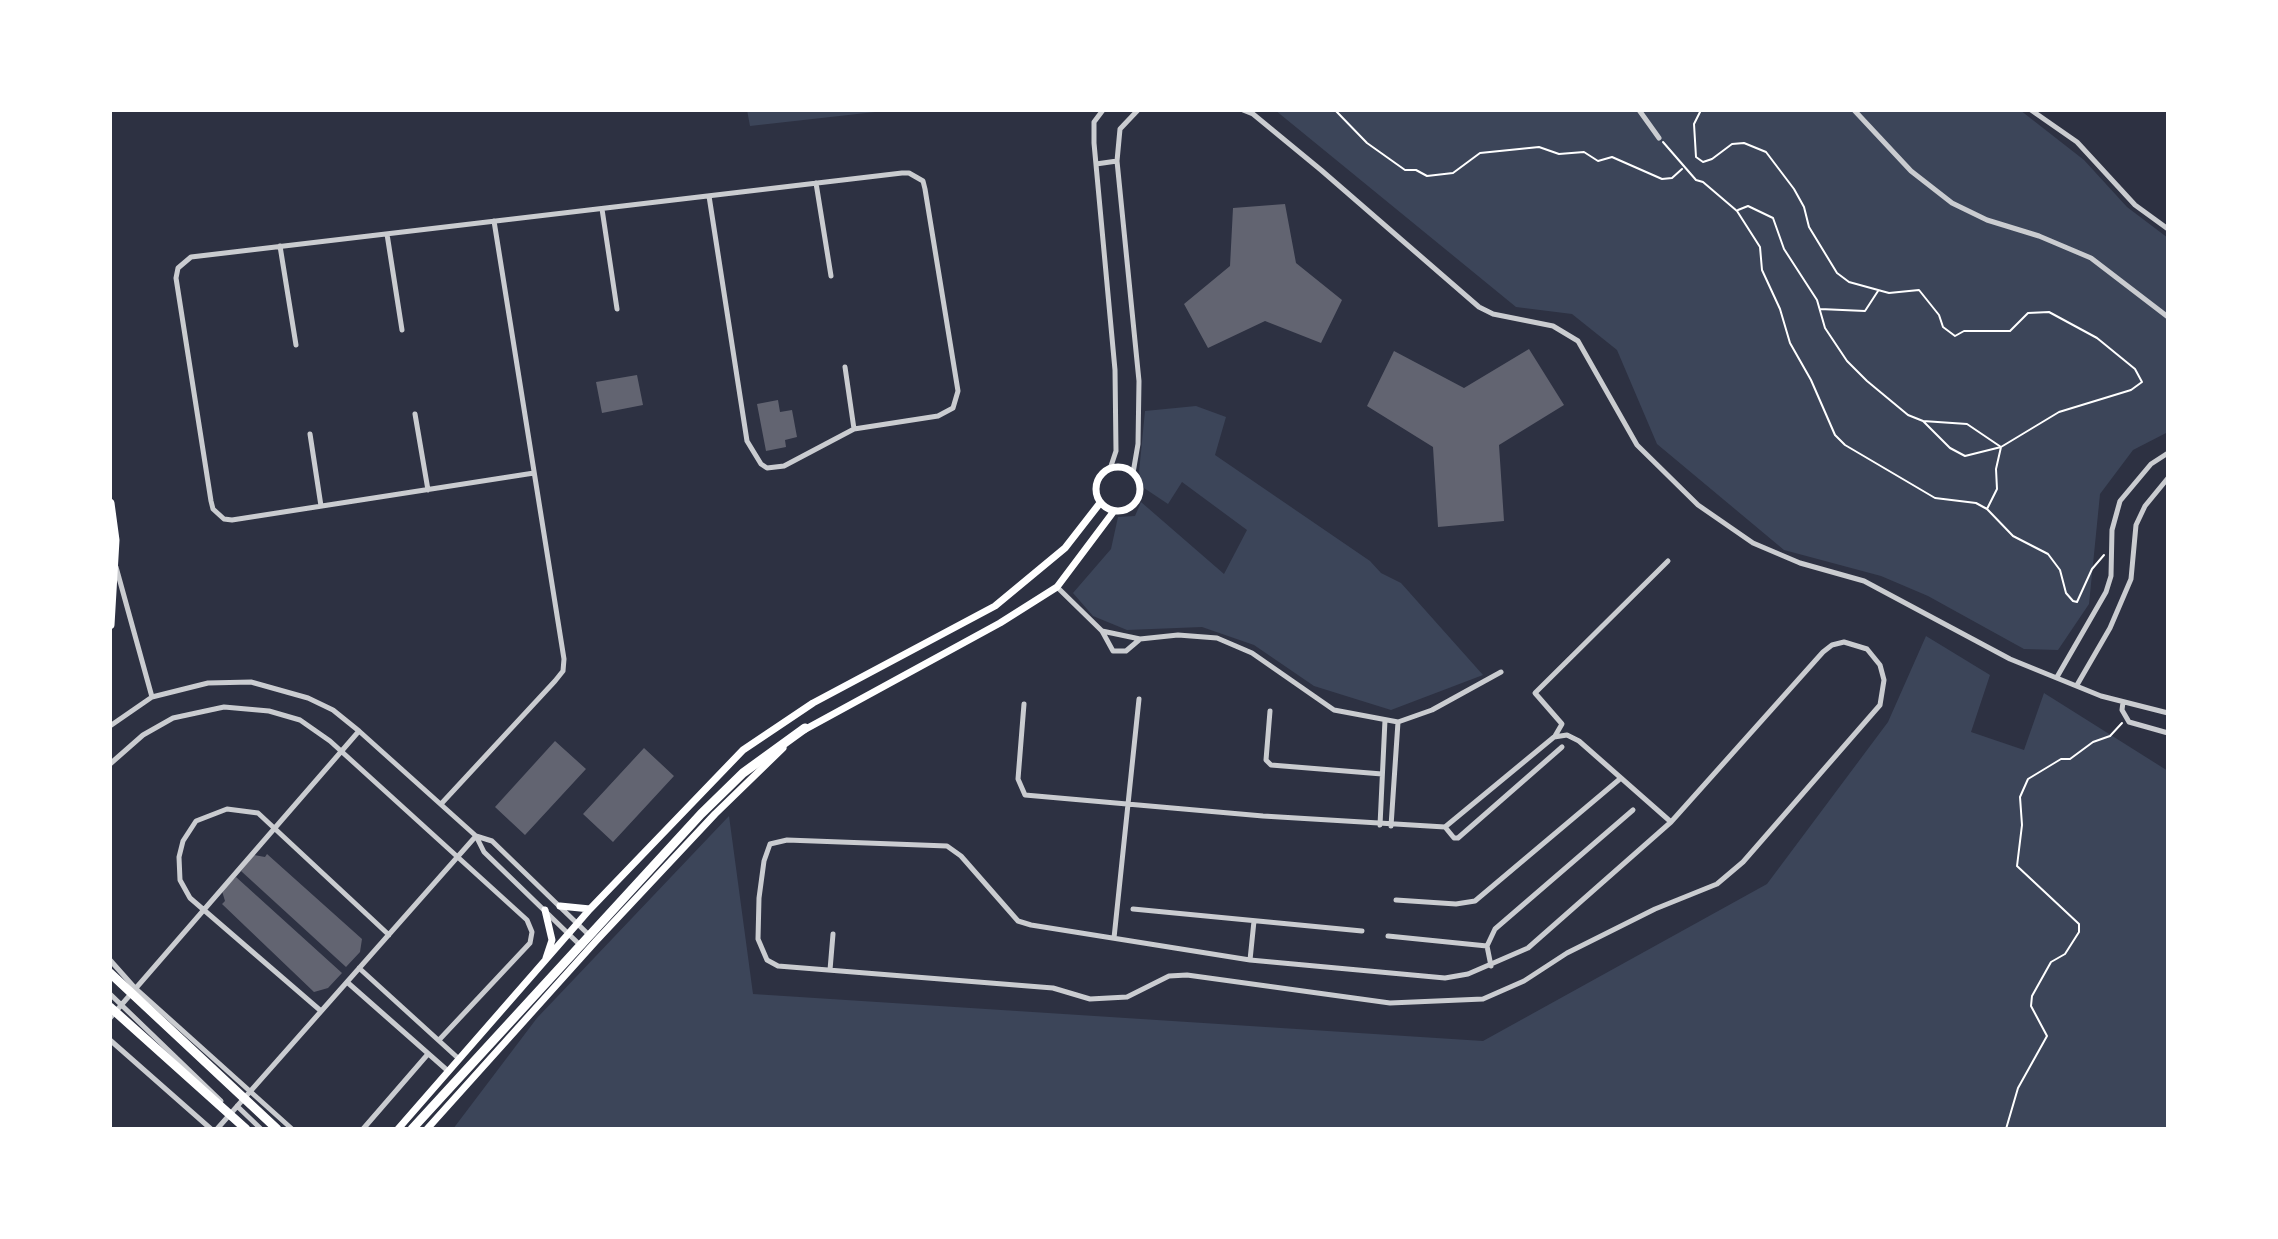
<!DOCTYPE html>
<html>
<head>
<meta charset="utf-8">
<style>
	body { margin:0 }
	#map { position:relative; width:2278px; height:1239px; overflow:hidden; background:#2d3142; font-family:Ubuntu,sans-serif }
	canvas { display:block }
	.frame { position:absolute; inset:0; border:112px solid #fff; pointer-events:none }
</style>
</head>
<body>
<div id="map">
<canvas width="2278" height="1239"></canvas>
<div class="frame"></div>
</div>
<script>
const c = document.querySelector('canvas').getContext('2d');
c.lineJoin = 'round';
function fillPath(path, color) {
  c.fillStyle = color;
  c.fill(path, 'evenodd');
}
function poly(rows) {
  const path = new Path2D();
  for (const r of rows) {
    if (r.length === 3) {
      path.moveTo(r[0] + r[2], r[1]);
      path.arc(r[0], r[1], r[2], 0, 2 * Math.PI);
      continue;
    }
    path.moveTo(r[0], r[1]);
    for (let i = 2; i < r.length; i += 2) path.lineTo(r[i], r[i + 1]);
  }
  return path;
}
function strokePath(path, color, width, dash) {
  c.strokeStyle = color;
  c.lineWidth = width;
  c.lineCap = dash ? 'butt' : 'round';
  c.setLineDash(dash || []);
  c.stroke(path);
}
fillPath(poly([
	[747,110,893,110,750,126],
	[1275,110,2020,110,2084,160,2127,207,2168,238,2168,432,2133,450,2100,494,2089,604,2058,650,2024,649,1928,596,1881,576,1784,550,1657,444,1617,350,1572,314,1516,307],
	[1196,406,1226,417,1215,455,1370,561,1381,573,1401,583,1483,675,1391,710,1314,686,1254,645,1202,627,1127,630,1093,616,1073,593,1111,549,1118,517,1135,516,1141,502,1224,574,1247,530,1182,482,1168,504,1144,488,1139,472,1145,411],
	[1926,636,1990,675,1971,732,2024,750,2044,693,2168,771,2168,1129,453,1129,537,1018,729,816,753,994,1483,1041,1767,884,1888,722]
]), '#3c4559');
fillPath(poly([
	[1285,204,1296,263,1342,300,1321,343,1265,321,1208,348,1184,304,1230,266,1233,208],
	[1529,349,1564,405,1499,445,1504,521,1438,527,1433,447,1367,406,1394,351,1464,388],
	[637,375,643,405,602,413,596,382],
	[778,400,780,412,792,410,797,437,785,440,786,447,766,451,757,404],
	[555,741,586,769,525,835,495,807],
	[644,748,674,776,613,842,583,814],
	[267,854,362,939,360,952,346,967,241,871,254,855,265,857],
	[236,877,342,973,328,988,314,992,222,904,225,901,222,891]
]), '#626471');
strokePath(poly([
	[1335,110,1367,143,1405,170,1416,170,1427,176,1453,173,1480,153,1539,147,1559,154,1584,152,1598,161,1612,157,1662,179,1672,178,1682,169],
	[1701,110,1694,124,1696,157,1703,162,1712,159,1732,144,1744,143,1766,152,1794,189,1804,207,1809,227,1837,273,1849,282,1889,293,1919,290,1939,315,1943,327,1955,336,1964,331,2010,331,2028,313,2049,312,2097,338,2135,369,2142,382,2131,390,2059,412,2001,447,1996,469,1997,489,1987,509],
	[1663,142,1696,180,1703,182,1737,211,1760,247,1762,270,1780,309,1790,343,1811,380,1835,435,1845,445,1935,498,1976,503,1987,509,2013,536,2048,554,2060,570,2066,593,2073,601,2077,602,2092,569,2104,555],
	[1738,210,1748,206,1773,218,1784,249,1817,300,1825,328,1847,361,1867,381,1908,415,1923,421,1950,448,1965,456,2001,447,1967,424,1923,421],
	[1820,309,1865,311,1878,291],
	[2006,1129,2018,1088,2047,1036,2031,1006,2032,996,2051,962,2065,954,2079,932,2079,924,2017,866,2022,825,2020,797,2028,779,2061,759,2070,759,2093,742,2110,736,2122,723]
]), '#fff', 2);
strokePath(poly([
	[1103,110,1094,122,1094,143,1115,370,1116,451,1110,469],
	[1243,110,1253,114,1321,170,1479,307,1493,314,1553,326,1578,341,1637,445,1698,505,1753,543,1800,563,1864,581,2010,659,2101,696,2168,713],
	[1639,110,1659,138],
	[1854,110,1911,171,1952,203,1987,220,2039,236,2091,258,2168,317],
	[2031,110,2077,142,2135,205,2168,229],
	[1096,164,1117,161],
	[816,183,831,276],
	[602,209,617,309],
	[387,234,402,330],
	[280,246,296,345],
	[845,367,854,429],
	[415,414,428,490],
	[310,434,321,506],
	[534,473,232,520,224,519,213,509,211,501,176,278,178,268,191,257,902,173,909,173,923,181,925,189,958,391,953,408,938,416,854,429,784,466,767,468,761,464,747,441,709,196],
	[1133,473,1138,444,1139,381,1117,161,1120,129,1138,110],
	[116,567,152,697],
	[1057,587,1102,631,1113,651,1126,651,1139,640],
	[1102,631,1140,639,1178,635,1217,638,1252,653,1334,710,1398,722,1432,710,1501,672],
	[1844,642,1867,649,1880,665,1884,680,1880,705,1743,862,1717,884,1655,909,1567,953,1524,981,1483,999,1390,1003,1187,975,1169,976,1127,997,1090,999,1053,988,778,966,767,960,758,939,759,898,764,861,770,844,787,840,947,846,961,856,1018,921,1031,925,1250,960,1445,978,1468,974,1528,948,1671,822,1823,652,1832,645,1844,642],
	[2057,677,2106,592,2111,576,2112,530,2120,501,2151,464,2168,453],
	[2077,685,2110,628,2131,579,2136,525,2145,506,2168,478],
	[2123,702,2122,710,2129,722,2168,733],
	[1024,704,1018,779,1025,795,1263,816,1445,827,1554,737,1567,735,1579,741,1671,822],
	[1270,711,1266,760,1271,765,1382,774],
	[110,726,152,697,208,683,251,682,308,698,333,710,359,731,476,836,484,852,581,946],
	[1555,736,1562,724,1535,693,1668,561],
	[110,764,143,735,173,718,224,707,269,711,300,720,330,741,527,920,532,932,530,943,439,1040],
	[441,804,555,681,563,671,564,659,494,221],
	[1380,825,1385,720],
	[1391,826,1398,722],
	[1445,827,1454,838,1458,838,1562,747],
	[476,836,492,841,589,935],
	[1396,900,1456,904,1475,901,1621,778],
	[1133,909,1362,931],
	[1388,936,1487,946],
	[1114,938,1139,699],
	[110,960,134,987,292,1129],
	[1250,960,1254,921],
	[1491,966,1487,946,1495,929,1633,810],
	[359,968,459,1059],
	[830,970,833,934],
	[347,982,448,1071],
	[110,994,221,1101],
	[321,1011,190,898,180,880,179,857,183,841,196,821,227,809,258,813,389,935],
	[110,1018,359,731],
	[110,1040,211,1129],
	[237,1106,261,1129],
	[217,1129,476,836],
	[363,1129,428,1054]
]), '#caccd0', 5);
strokePath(poly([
	[1118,489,22],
	[804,730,1000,623,1057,587,1114,511],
	[560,906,590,909],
	[545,910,552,940,546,958],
	[398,1129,590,909,743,750,813,703,995,606,1065,548,1100,503],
	[427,1129,596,941,715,814,783,748]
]), '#fff', 7);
strokePath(poly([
	[110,503,115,540,110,625],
	[110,973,277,1129],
	[110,1007,246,1129],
	[412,1129,701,814,743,773,805,728]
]), '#fff', 9);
</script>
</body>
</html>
